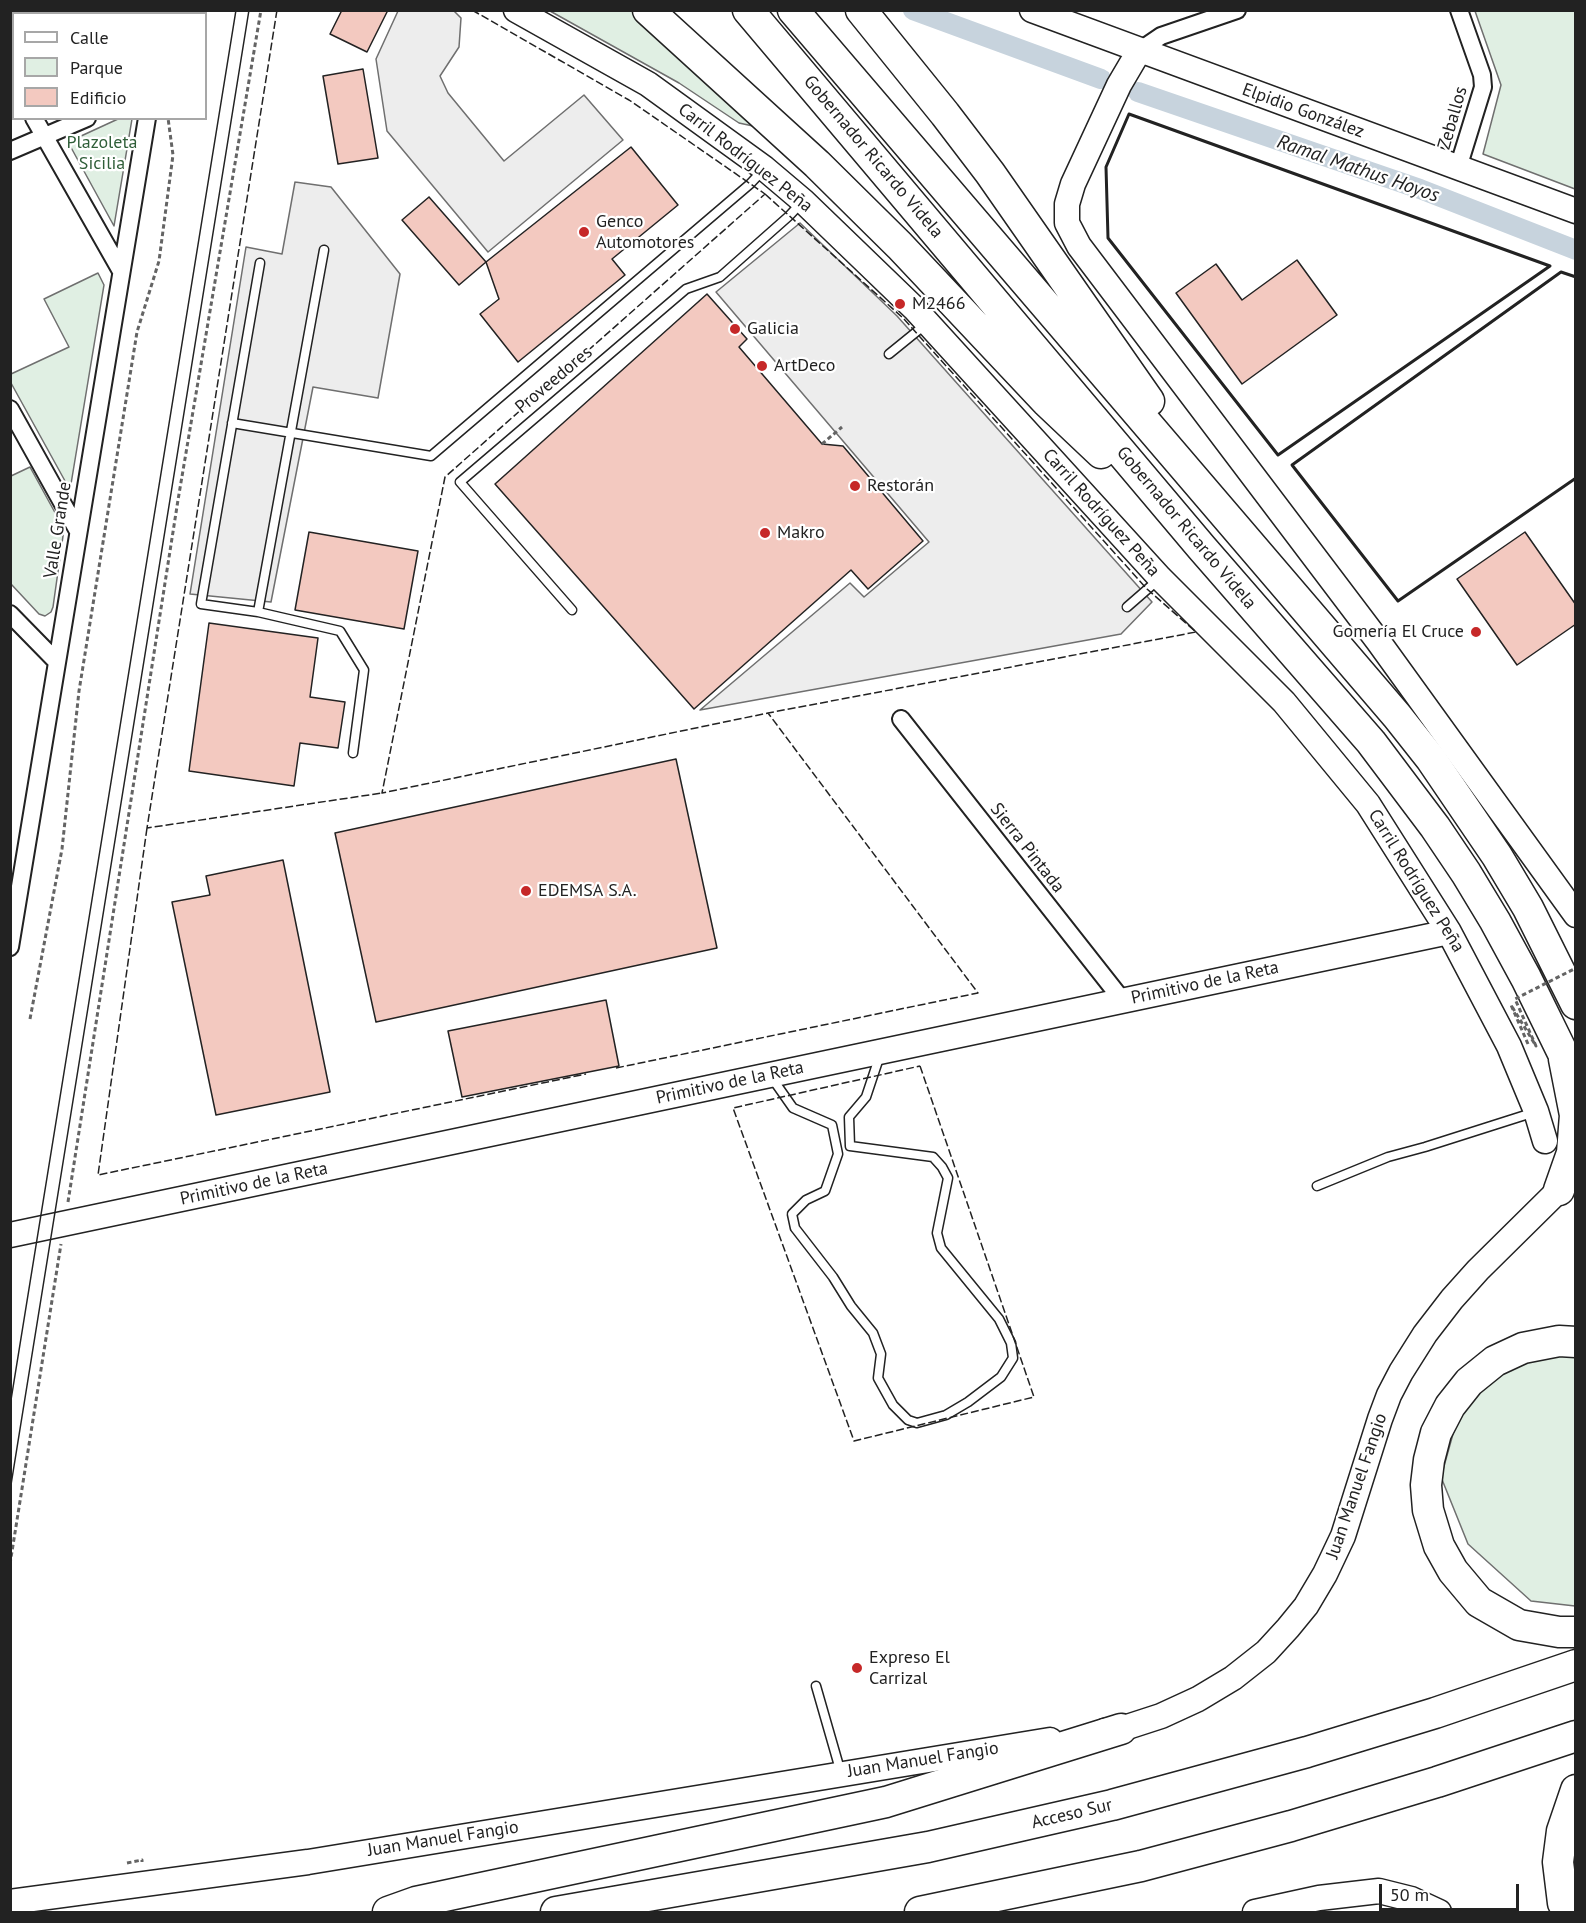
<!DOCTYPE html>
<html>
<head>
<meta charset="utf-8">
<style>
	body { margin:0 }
	#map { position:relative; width:1586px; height:1923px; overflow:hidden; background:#fff; font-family:"PT Sans",sans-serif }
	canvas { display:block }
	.frame { position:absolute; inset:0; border:12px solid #222; pointer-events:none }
	.legend { position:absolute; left:12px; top:12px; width:195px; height:108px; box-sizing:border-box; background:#fff; border:2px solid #a7a7a7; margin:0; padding:8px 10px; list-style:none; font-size:18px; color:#222 }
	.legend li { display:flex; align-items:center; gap:12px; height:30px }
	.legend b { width:30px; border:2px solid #a7a7a7 }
	.scale { position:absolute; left:1379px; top:1884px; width:140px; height:27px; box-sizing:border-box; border:3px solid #222; border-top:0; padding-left:8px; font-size:18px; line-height:21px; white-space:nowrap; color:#222; -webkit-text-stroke:4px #fff; paint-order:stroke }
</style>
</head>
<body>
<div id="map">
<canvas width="1586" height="1923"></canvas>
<div class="frame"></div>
<ul class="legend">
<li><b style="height:8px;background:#fff"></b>Calle</li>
<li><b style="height:16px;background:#e0efe3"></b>Parque</li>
<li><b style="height:16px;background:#f3c9c0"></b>Edificio</li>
</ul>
<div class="scale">50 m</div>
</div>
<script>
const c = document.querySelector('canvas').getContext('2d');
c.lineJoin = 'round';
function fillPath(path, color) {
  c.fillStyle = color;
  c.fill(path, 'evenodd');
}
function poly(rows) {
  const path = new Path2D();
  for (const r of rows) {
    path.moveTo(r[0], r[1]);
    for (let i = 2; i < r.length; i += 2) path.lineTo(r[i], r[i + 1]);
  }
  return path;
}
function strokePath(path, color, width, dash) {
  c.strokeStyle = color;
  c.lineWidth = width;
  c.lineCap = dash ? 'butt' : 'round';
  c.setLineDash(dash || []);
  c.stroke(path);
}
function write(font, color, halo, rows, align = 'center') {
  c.font = font + ' "PT Sans",sans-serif';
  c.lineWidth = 4.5;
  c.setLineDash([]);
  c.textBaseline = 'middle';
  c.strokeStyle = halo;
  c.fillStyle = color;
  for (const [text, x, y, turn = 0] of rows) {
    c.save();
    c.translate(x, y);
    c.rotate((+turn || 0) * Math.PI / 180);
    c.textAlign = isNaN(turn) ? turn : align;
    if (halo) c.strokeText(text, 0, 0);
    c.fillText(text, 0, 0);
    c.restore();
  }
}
const green = poly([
	[550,11,632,11,762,128,739,123,679,83,550,11],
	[1475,11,1575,11,1575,189,1483,154,1501,85,1475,11],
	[118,119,132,119,114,226,68,142,118,119],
	[98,273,104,285,70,490,11,383,11,374,69,347,44,299,98,273],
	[30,467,64,529,53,607,51,612,45,616,39,614,11,584,11,476,30,467],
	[1561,1355,1575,1357,1575,1606,1531,1601,1468,1544,1441,1477,1458,1416,1487,1382,1523,1362,1561,1355]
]);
fillPath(green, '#e0efe3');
strokePath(green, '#6f6f6f', 1.5);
const parking = poly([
	[398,11,454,11,461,18,459,47,440,76,448,93,504,161,584,95,623,140,488,252,387,131,376,59,398,11],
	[295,182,331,187,400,274,378,398,313,387,271,602,190,594,246,247,282,254,295,182],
	[800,223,897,316,1152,602,1121,634,700,710,850,583,864,597,929,542,716,292,800,223]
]);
fillPath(parking, '#ededed');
strokePath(parking, '#6f6f6f', 1.5);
strokePath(poly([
	[913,10,1101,79],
	[1138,92,1420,189,1576,250]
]), '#c7d3dd', 20);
const building = poly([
	[85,10,142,10,141,14,86,14,85,10],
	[342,10,388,10,367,52,330,34,342,10],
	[363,69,378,158,338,164,323,76,363,69],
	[631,147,678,205,612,259,625,275,518,362,480,314,499,299,486,262,631,147],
	[429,197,486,262,459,285,402,220,429,197],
	[1297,260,1337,315,1242,384,1176,293,1216,264,1242,300,1297,260],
	[707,294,747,339,739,347,822,444,843,446,923,541,868,589,851,570,694,709,495,484,707,294],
	[309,532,418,551,404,629,295,610,309,532],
	[1525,532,1576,605,1576,624,1517,665,1457,579,1525,532],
	[209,623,318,638,310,697,345,702,338,748,300,743,294,786,189,771,209,623],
	[676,759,717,948,376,1022,335,833,676,759],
	[283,860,330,1092,216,1115,172,902,210,895,206,876,283,860],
	[606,1000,619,1066,462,1097,448,1031,606,1000]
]);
fillPath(building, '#f3c9c0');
strokePath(building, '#222', 1.5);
const lane = poly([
	[260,263,201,604,258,612,340,631,364,670,353,753],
	[889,354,926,324],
	[232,423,431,456,750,184,764,169],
	[1127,607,1158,580],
	[572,610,460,482,686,289,720,277,789,216,803,201],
	[258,612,324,250],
	[772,1078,793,1108,832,1125,838,1154,825,1191,806,1200,792,1214,795,1228,833,1277,851,1306,873,1333,881,1354,878,1378,893,1405,908,1420,917,1423,946,1415,968,1402,1001,1377,1013,1358,1011,1343,999,1319,941,1248,937,1233,948,1178,942,1167,933,1157,850,1146,849,1117,866,1097,880,1055],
	[1317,1186,1388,1157,1425,1147,1535,1112],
	[816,1686,841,1773]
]);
const street = poly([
	[164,14,165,10],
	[1139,51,1161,36,1237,10],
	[10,76,14,82],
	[34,118,121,271],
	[10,151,87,118],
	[1458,168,1483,87,1482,75,1459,10],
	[10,409,78,531],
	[10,614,57,662],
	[901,719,1123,1001],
	[10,947,147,118]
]);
const secondary = poly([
	[516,10,648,84,764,168,803,201,914,308,1160,578,1284,702,1368,804,1449,932,1509,1046,1536,1111,1545,1141],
	[1032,10,1576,211],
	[1139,51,1119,85,1073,184,1067,204,1067,223,1079,246,1378,641,1576,915],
	[10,1235,1449,932],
	[1105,1731,1121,1729,1161,1716,1198,1699,1233,1678,1266,1652,1288,1628,1306,1606,1325,1574,1343,1536,1380,1419,1389,1395,1401,1372,1425,1334,1452,1299,1478,1270,1559,1190],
	[10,1902,308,1862,1050,1740],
	[1255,1912,1319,1898,1379,1891,1411,1899,1439,1912]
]);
const highway = poly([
	[648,10,817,164,900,246,1046,401,1101,453],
	[748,10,1202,548,1371,742,1435,827,1466,873,1495,921,1526,978,1576,1080],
	[793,10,1397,716,1431,759,1497,856,1528,908,1576,1004],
	[861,10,945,114,990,173,1149,401],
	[1559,1190,1572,1153,1575,1115,1564,1059],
	[1576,1342,1559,1341,1523,1348,1495,1361,1469,1382,1450,1406,1436,1433,1429,1460,1426,1485,1428,1510,1439,1546,1453,1571,1479,1602,1519,1625,1559,1632,1576,1632],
	[388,1912,416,1902,886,1802,1121,1729],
	[556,1912,928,1847,1112,1805,1307,1752,1435,1713,1576,1665],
	[920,1912,1141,1866,1291,1826,1437,1782,1576,1736],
	[1568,1912,1563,1903,1558,1862,1562,1831,1576,1790]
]);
strokePath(lane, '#222', 11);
strokePath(street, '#222', 20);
strokePath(secondary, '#222', 27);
strokePath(highway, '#222', 33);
strokePath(poly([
	[196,14,196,10],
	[822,444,842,427],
	[30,1019,62,849,79,691,137,332,159,261,173,155,168,118],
	[68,1202,178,500,261,10],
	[10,1564,61,1244],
	[127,1863,142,1860,142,1862]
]), '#646464', 3, [4.5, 3]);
strokePath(lane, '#fff', 8);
strokePath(street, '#fff', 16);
strokePath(secondary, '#fff', 24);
strokePath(highway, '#fff', 30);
strokePath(poly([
	[10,1406,236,10],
	[10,1491,249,10]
]), '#222', 1.5);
strokePath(poly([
	[1528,1044,1511,1005,1536,1046,1515,999,1576,968]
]), '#646464', 3, [4.5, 3]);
strokePath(poly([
	[277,10,147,828,382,793],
	[472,10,629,100,765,194],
	[765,194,903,318,1147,589,1196,632,768,713,382,793,445,477,765,194],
	[147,828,98,1175,586,1074],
	[920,1066,1034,1397,854,1441,733,1108,920,1066],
	[616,1068,978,993,768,713]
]), '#222', 1.5, [8, 3]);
strokePath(poly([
	[1129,114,1550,266,1278,455,1108,238,1106,167,1129,114],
	[1576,277,1561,272,1292,465,1398,601,1576,478]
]), '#222', 3);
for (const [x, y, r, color] of [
	[584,232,6,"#c62828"],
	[900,304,6,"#c62828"],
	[735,329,6,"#c62828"],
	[762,366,6,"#c62828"],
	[855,486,6,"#c62828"],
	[765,533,6,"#c62828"],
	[1476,632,6,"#c62828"],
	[526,891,6,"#c62828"],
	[857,1668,6,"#c62828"]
]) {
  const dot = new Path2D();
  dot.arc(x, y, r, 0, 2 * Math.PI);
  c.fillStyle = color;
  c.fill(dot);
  strokePath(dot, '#fff', 2);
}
write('18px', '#222', '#fff', [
	["Elpidio González",1303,111,20],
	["Zeballos",1453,118,-74],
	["Gobernador Ricardo Videla",873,157,50],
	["Carril Rodríguez Peña",745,158,38],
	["Proveedores",554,380,-40],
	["Carril Rodríguez Peña",1101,513,48],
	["Gobernador Ricardo Videla",1186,528,50],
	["Valle Grande",58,530,-81],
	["Sierra Pintada",1027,848,52],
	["Carril Rodríguez Peña",1416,881,58],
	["Primitivo de la Reta",1205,983,-12],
	["Primitivo de la Reta",730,1083,-12],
	["Primitivo de la Reta",254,1184,-12],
	["Juan Manuel Fangio",1357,1486,-71],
	["Juan Manuel Fangio",923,1760,-9],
	["Acceso Sur",1072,1814,-13],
	["Juan Manuel Fangio",443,1839,-9]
]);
write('18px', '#2f5e38', '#fff', [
	["Plazoleta",102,143],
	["Sicilia",102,164]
]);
write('18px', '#222', '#fff', [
	["Genco",596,222],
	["Automotores",596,243],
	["M2466",912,304],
	["Galicia",747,329],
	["ArtDeco",774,366],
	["Restorán",867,486],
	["Makro",777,533],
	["Gomería El Cruce",1464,632,"right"],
	["EDEMSA S.A.",538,891],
	["Expreso El",869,1658],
	["Carrizal",869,1679]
], 'left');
write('italic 20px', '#222', '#fff', [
	["Ramal Mathus Hoyos",1358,169,19]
]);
</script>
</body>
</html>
